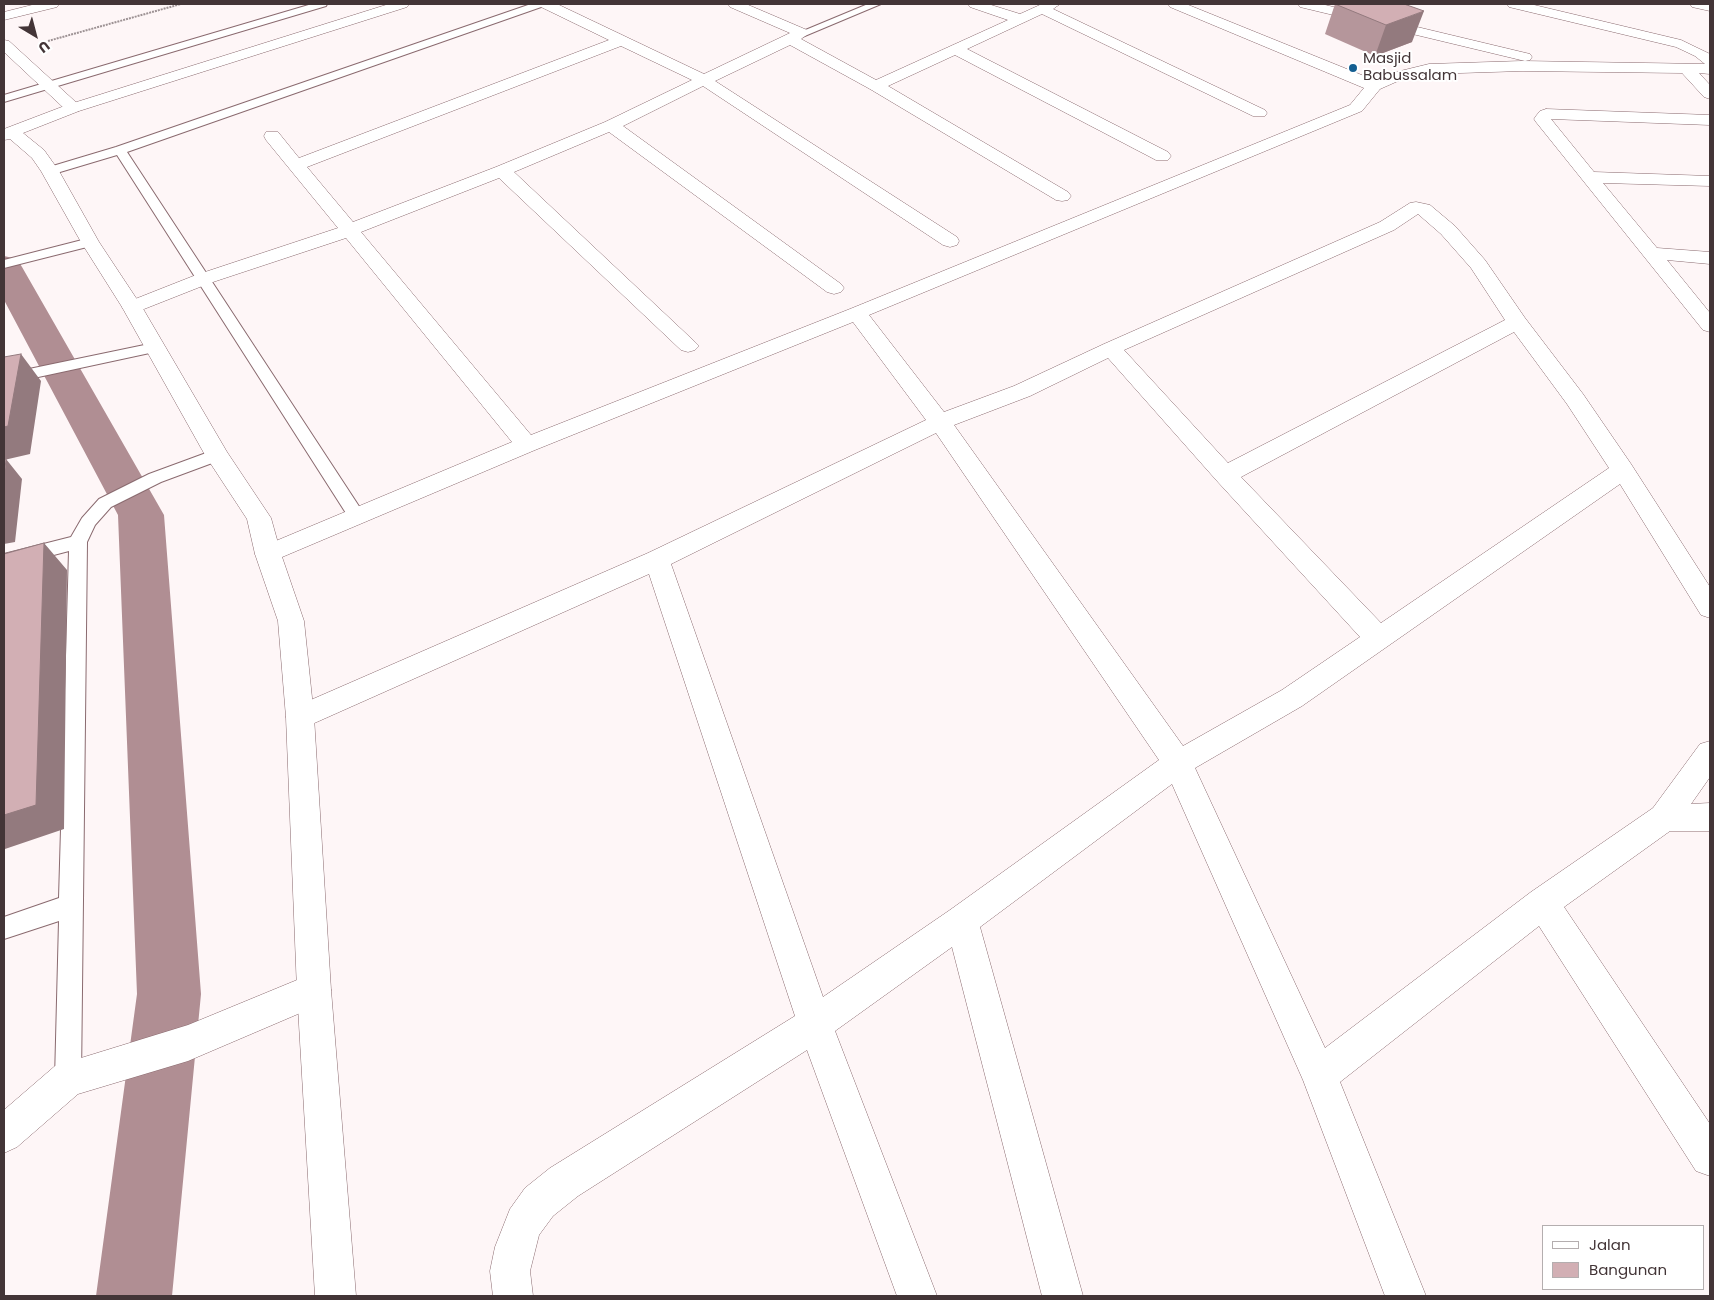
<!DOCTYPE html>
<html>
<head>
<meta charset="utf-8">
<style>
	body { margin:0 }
	#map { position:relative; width:1714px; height:1300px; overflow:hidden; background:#fef6f7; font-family:Poppins,sans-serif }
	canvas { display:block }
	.frame { position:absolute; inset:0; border:5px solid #433537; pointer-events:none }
	.legend { position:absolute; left:1542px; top:1225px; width:162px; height:65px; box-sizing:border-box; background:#fff; border:1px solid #b4aeaf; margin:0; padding:6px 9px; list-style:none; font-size:15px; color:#433537 }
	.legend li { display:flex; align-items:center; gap:10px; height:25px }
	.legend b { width:25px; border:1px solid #b4aeaf }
	.north { position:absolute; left:10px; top:10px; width:50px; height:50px; -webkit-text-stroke:4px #fff; paint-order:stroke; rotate:143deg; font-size:14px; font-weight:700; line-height:20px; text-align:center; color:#433537 }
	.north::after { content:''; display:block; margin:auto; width:18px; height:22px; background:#433537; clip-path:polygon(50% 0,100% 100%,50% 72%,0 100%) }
</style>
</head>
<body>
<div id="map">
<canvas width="1714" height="1300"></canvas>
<div class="frame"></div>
<ul class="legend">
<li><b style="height:6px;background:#fff"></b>Jalan</li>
<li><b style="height:14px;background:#d2afb4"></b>Bangunan</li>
</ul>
<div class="north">U</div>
</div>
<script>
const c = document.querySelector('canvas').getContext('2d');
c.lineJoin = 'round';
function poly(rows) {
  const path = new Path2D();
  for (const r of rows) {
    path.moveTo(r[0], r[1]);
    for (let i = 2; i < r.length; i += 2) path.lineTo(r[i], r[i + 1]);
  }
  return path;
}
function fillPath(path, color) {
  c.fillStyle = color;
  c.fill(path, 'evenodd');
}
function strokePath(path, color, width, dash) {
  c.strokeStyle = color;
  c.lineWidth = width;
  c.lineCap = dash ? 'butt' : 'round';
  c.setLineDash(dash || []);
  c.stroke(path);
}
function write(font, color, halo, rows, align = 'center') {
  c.font = font + ' Poppins,sans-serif';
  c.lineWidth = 4;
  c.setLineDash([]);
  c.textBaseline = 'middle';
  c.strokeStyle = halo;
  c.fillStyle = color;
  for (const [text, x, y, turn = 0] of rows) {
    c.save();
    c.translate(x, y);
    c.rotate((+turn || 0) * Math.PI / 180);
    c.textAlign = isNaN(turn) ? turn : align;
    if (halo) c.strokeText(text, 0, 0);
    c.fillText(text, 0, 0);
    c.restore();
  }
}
fillPath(poly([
	[4,256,17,259,22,267,164,515,201,994,172,1296,96,1296,137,994,118,515,4,300,4,256]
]), '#b08e93');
const lane = poly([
	[312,4,327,4,326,6,4,102,4,95,312,4],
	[531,4,545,4,544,6,127,152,366,517,363,521,357,523,351,521,117,155,50,175,44,171,46,168,116,147,531,4],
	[868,4,881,4,800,38,796,39,791,36,868,4],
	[90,238,97,242,95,245,4,268,4,260,90,238],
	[154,343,159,345,162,348,159,351,29,379,4,378,4,368,29,369,154,343],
	[217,449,223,451,226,455,223,459,161,482,111,507,95,525,87,542,81,1079,77,1088,68,1092,59,1088,55,1079,59,921,4,939,4,917,59,898,69,551,4,568,4,554,71,537,82,518,99,499,149,474,217,449]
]);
const street = poly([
	[36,4,59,4,57,7,4,20,4,12,36,4],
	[539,4,557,4,704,74,790,33,730,7,728,4,746,4,807,30,809,33,801,39,876,80,1008,20,970,7,968,4,988,4,1020,14,1042,4,1060,4,1053,9,1265,110,1267,113,1265,116,1253,116,1042,14,967,49,1168,152,1171,156,1168,160,1156,160,955,55,888,86,1068,192,1071,196,1068,200,1062,201,1056,200,870,89,790,45,715,81,957,237,959,241,957,245,950,247,943,245,703,86,623,126,841,284,844,288,841,292,834,294,827,292,609,132,514,172,695,342,699,346,695,350,688,352,681,350,499,178,361,232,531,435,850,309,1350,105,1364,88,1170,7,1168,4,1186,4,1374,80,1388,74,1429,64,1522,61,1705,64,1695,56,1676,47,1509,7,1507,4,1530,4,1681,40,1710,54,1710,74,1699,73,1710,85,1710,99,1704,97,1682,73,1522,71,1429,74,1398,81,1380,89,1362,111,869,315,944,412,1014,386,1104,344,1380,222,1410,203,1416,202,1430,205,1455,226,1485,260,1525,318,1583,394,1631,464,1710,587,1710,618,1701,615,1620,484,1302,706,1195,768,1325,1048,1531,892,1653,808,1700,744,1710,741,1710,777,1691,804,1710,803,1710,831,1670,831,1564,907,1710,1124,1710,1176,1696,1171,1539,926,1340,1082,1426,1296,1385,1296,1303,1080,1172,784,980,927,1083,1296,1042,1296,952,947,835,1031,937,1296,897,1296,807,1050,578,1196,553,1216,539,1235,530,1271,533,1296,493,1296,490,1271,495,1247,510,1209,525,1188,550,1168,795,1016,649,574,310,725,300,729,290,725,286,717,290,709,648,553,926,420,853,322,535,450,268,563,259,560,255,554,259,548,512,442,346,238,210,283,139,311,132,313,125,311,122,307,125,303,196,275,338,228,266,140,264,136,266,132,278,132,299,158,609,40,541,7,539,4],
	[621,46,692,80,605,122,496,167,353,222,307,167,621,46],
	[1418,214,1441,234,1471,268,1505,320,1228,463,1124,350,1394,230,1418,214],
	[1514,332,1567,404,1609,468,1381,623,1241,477,1514,332],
	[1108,358,1217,481,1360,637,1282,690,1183,746,954,425,1030,396,1108,358],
	[936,433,1159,760,950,910,823,997,671,564,936,433],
	[1298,4,1321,4,1530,54,1532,57,1530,60,1525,61,1300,7,1298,4],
	[1690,4,1710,4,1710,11,1692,7,1690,4],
	[4,40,9,41,79,105,81,108,79,111,67,111,4,52,4,40],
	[1546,109,1710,115,1710,125,1551,119,1594,172,1710,176,1710,186,1603,183,1657,248,1710,252,1710,264,1667,260,1710,313,1710,332,1703,330,1536,122,1534,119,1536,116,1540,111,1546,109],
	[314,973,326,978,331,990,326,1002,188,1061,78,1094,17,1147,4,1153,4,1110,55,1066,188,1025,314,973]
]);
const secondary = poly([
	[389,4,409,4,407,7,79,111,23,133,44,150,59,171,99,242,142,307,227,452,271,518,281,554,304,621,314,717,331,990,356,1296,315,1296,297,990,286,717,278,621,255,554,247,519,205,455,122,307,81,242,41,171,32,158,10,139,4,140,4,129,67,105,389,4]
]);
strokePath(lane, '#8a6a6f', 2);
strokePath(street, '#8a6a6f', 1);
strokePath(secondary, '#8a6a6f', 1);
strokePath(poly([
	[48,41,181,4]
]), '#9d9294', 2, [2, 1]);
fillPath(lane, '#fff');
fillPath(street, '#fff');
fillPath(secondary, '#fff');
fillPath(poly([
	[1335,4,1404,4,1412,42,1375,56,1325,34]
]), '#b5969b');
fillPath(poly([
	[1424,11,1412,42,1375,56,1386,25],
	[21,354,41,381,30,454,4,460,4,427],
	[6,459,22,479,15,542,4,544,4,479],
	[44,543,67,570,64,829,5,849,4,849,4,815]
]), '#937a7e');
const building = poly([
	[1335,4,1404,4,1424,11,1386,25,1335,4],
	[21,354,8,426,4,427,4,357,21,354],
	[6,459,4,479,4,460,6,459],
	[44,543,36,805,4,815,4,554,44,543]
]);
fillPath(building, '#d2afb4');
strokePath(building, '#937a7e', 1);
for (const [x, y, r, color] of [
	[1353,68,5,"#145e91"]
]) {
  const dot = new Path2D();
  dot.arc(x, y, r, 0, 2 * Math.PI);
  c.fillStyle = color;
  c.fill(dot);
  strokePath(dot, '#fff', 2);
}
write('15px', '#433537', '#fff', [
	["Masjid",1363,59],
	["Babussalam",1363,76]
], 'left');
</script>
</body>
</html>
